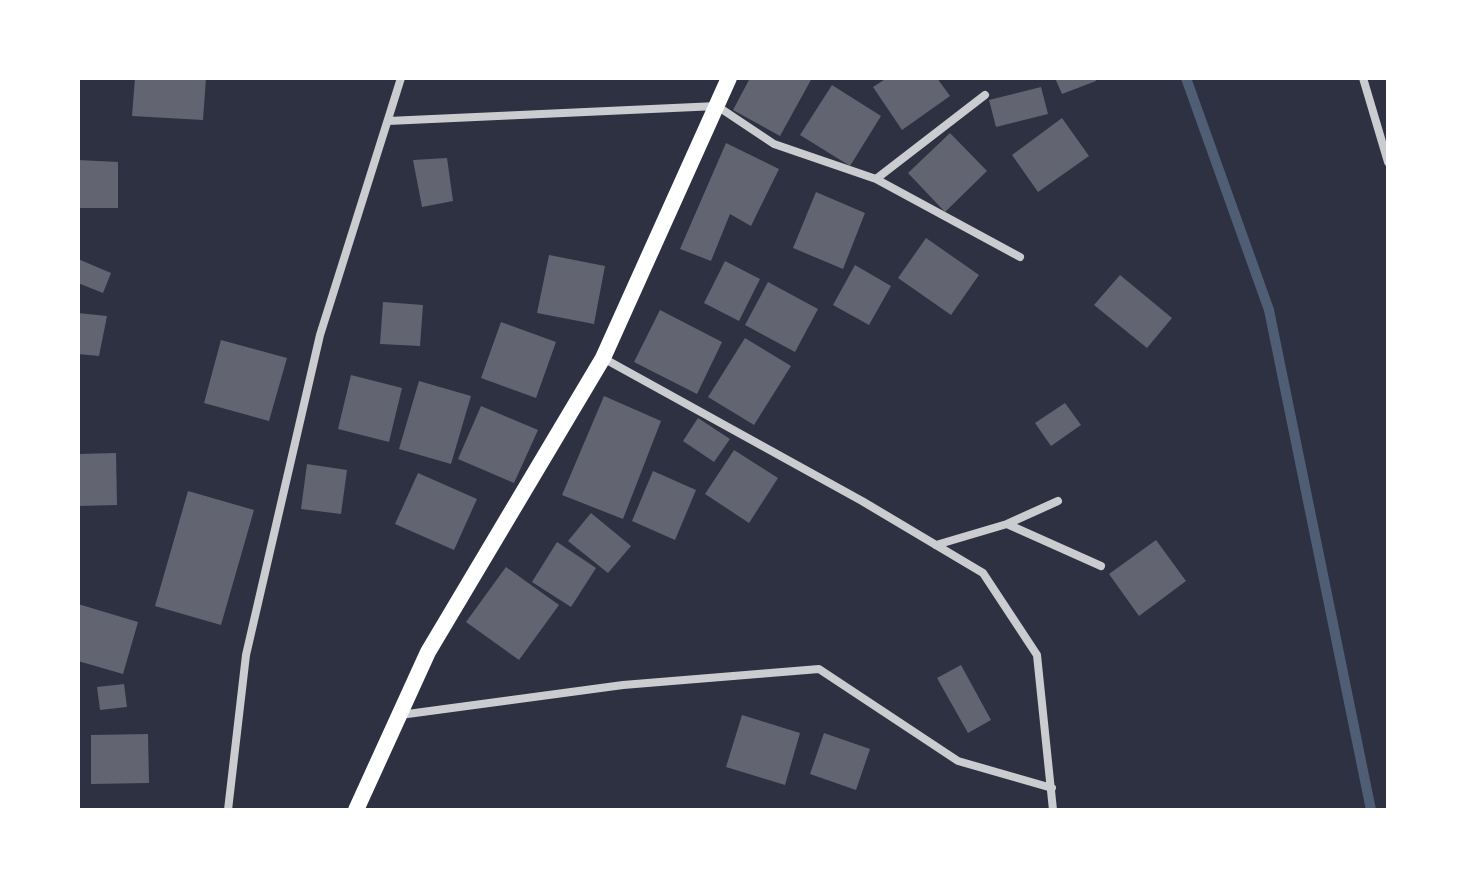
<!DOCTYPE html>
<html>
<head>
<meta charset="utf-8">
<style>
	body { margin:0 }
	#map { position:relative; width:1466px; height:888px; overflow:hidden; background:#2d3142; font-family:"Space Grotesk",sans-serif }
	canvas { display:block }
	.frame { position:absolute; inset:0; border:80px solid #fff; pointer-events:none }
</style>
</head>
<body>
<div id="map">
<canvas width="1466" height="888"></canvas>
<div class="frame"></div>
</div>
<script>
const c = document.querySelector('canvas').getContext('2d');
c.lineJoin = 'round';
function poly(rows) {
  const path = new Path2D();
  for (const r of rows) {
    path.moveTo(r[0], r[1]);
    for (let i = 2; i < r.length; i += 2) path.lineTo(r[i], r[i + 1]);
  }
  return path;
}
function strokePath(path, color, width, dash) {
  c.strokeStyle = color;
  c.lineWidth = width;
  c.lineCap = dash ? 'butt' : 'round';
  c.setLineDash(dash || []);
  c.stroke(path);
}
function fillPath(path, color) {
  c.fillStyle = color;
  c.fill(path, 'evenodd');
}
strokePath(poly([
	[1186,78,1269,310,1371,810]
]), '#4f5d75', 10);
fillPath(poly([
	[135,78,206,78,203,120,132,116],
	[750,78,812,78,780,136,733,110],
	[887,78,937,78,950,96,902,130,873,87],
	[1055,78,1095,78,1096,81,1062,94],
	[832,85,881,116,850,166,800,135],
	[1041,87,1048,114,996,127,989,100],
	[1062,118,1089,156,1038,192,1012,155],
	[950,133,987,171,945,212,908,173],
	[726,143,779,169,751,226,730,214,711,261,680,249],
	[447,158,453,201,422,207,413,160],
	[78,160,118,162,118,208,78,208],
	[816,192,865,213,843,269,793,248],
	[926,238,979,275,951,315,898,278],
	[549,255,605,266,594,324,537,313],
	[78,259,111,273,103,293,78,283],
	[725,261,760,279,739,321,704,303],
	[855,265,891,286,869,325,833,305],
	[1120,275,1172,318,1147,348,1094,305],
	[768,282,818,309,795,352,745,325],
	[383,302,423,305,420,346,380,344],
	[660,310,722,342,697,394,634,362],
	[78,313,107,316,99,356,78,354],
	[501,322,556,342,536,398,481,378],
	[745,338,791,366,754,425,708,397],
	[221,340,287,358,269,421,204,403],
	[351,375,402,388,389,442,338,429],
	[419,381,471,396,451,464,399,449],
	[604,396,661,421,623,519,562,495],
	[1065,403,1081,425,1051,446,1035,423],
	[481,406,538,430,514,483,458,459],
	[698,418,730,439,714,462,683,441],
	[734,450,778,478,749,523,705,494],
	[116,453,117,505,78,506,78,454],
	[307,464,347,470,341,514,301,509],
	[653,471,696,490,675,540,632,521],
	[418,473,477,499,454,550,395,524],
	[188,491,254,510,221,625,155,606],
	[591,513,631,546,608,573,568,541],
	[1156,540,1186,581,1139,616,1109,574],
	[557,542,596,568,571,607,532,582],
	[506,567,559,605,519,660,466,622],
	[78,604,138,622,123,674,78,661],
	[961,665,991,720,968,733,937,678],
	[124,684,127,707,100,710,97,687],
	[742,715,800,733,785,785,726,767],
	[824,733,870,749,856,790,810,774],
	[148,734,149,783,91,784,91,735]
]), '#626471');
strokePath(poly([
	[1363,78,1388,162],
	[388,121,717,106,774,144,876,179,1020,257],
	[876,179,985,95],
	[603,358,862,501,983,573,1037,655,1053,810],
	[1007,524,1058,501],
	[936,545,1007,524,1101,566],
	[400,715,623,685,819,669,958,761,1052,788],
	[228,810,246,655,320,335,401,78]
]), '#caccd0', 8);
strokePath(poly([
	[356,810,428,652,603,358,729,78]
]), '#fff', 16);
</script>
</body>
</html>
